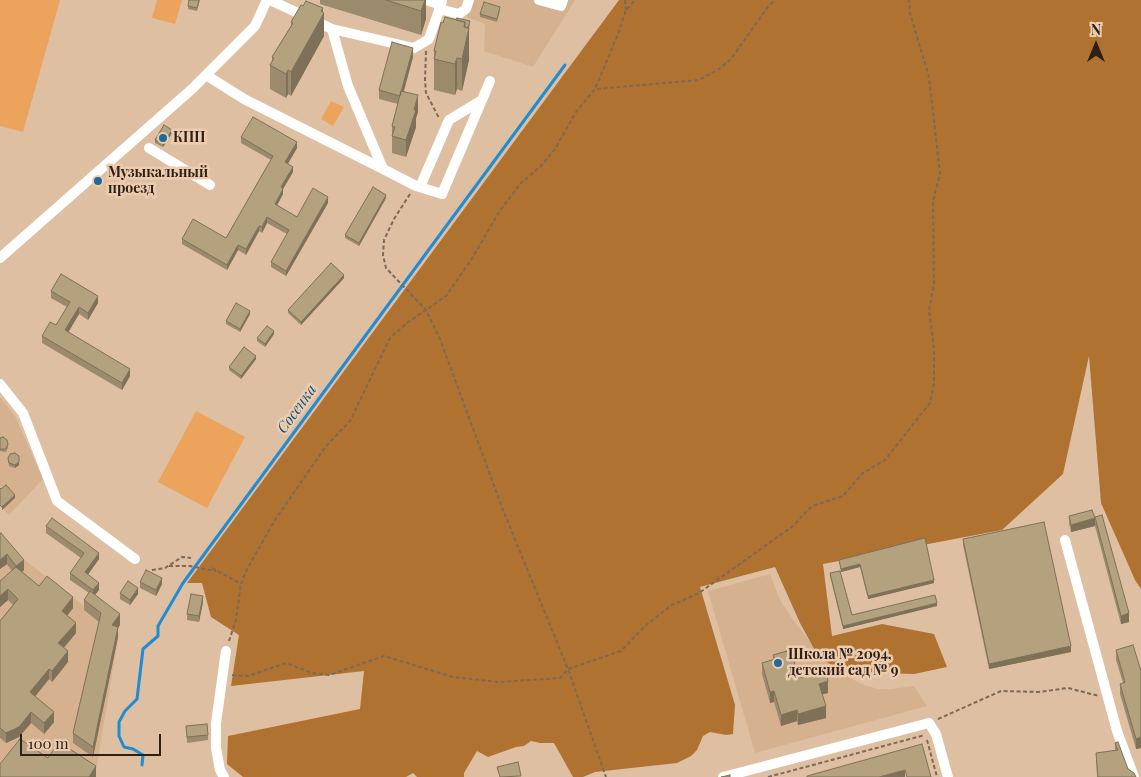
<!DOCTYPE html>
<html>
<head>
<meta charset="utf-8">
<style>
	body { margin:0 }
	#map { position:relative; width:1141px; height:777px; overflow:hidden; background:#debfa2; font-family:"Playfair Display",serif }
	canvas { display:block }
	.north { position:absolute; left:1071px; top:20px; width:50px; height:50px; -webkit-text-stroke:4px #eccbaf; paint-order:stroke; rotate:0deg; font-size:14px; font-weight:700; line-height:20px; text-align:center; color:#2d2116 }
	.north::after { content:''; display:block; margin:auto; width:18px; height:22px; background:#2d2116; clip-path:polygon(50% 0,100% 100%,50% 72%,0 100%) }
	.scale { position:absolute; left:20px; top:734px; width:141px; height:22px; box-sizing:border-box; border:2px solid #2d2116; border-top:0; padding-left:6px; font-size:15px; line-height:18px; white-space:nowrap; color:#2d2116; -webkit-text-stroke:4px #eccbaf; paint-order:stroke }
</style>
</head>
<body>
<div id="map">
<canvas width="1141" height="777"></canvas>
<div class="north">N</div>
<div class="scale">100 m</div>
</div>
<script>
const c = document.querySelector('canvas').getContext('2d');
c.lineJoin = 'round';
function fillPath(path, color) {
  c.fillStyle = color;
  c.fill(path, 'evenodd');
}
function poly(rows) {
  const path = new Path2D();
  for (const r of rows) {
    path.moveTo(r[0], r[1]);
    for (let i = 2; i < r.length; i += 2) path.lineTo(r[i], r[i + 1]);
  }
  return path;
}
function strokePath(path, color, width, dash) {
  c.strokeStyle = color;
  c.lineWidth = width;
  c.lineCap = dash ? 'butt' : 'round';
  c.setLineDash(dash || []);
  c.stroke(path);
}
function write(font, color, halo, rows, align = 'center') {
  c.font = font + ' "Playfair Display",serif';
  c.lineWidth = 5;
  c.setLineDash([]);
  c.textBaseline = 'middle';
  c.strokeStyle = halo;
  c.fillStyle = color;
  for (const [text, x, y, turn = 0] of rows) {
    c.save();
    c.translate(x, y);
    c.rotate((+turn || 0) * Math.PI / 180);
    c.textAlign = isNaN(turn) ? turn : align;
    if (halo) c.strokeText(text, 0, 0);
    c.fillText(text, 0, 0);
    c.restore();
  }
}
fillPath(poly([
	[473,0,575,0,533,67,484,51,485,24,467,17],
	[0,397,15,416,43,479,9,515,0,506],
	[0,541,119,633,95,777,0,777],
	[770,574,780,600,791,617,821,656,835,669,861,684,878,689,891,689,914,686,927,706,755,753,708,591]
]), '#d6b18f');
fillPath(poly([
	[0,0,60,0,23,132,0,126],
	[157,0,182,0,175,24,152,18],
	[331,101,344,107,333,126,321,119],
	[196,411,245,437,207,508,158,482]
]), '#eca35c');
fillPath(poly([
	[619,0,1141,0,1141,589,1135,580,1101,503,1089,356,1063,474,1002,530,823,564,832,636,882,624,934,634,947,667,914,674,883,673,839,670,818,656,800,623,775,567,700,587,735,705,733,734,726,735,710,732,703,736,697,750,691,756,677,763,595,772,583,777,573,777,554,743,540,743,531,741,524,746,516,747,488,757,477,751,464,773,464,777,417,777,413,773,406,777,243,777,227,764,228,736,360,709,364,671,231,686,239,635,211,617,202,583,187,583]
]), '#b07231');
strokePath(poly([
	[142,765,143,755,133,749,124,747,119,736,119,722,125,711,137,699,143,649,158,636,158,626,183,583,565,65]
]), '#208cd1', 3);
strokePath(poly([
	[625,0,626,10],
	[426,51,425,80,426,93,439,118],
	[597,89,699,80,719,69,731,59,767,8,775,0],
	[410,194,394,219,384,240,383,255,386,268,426,310,440,339,503,510,568,669,606,777],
	[169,566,190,566,216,571],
	[212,568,241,584],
	[152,570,165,568,182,557,191,558],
	[229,641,236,620,241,584,247,569,275,520,326,446,350,421,390,338,407,323,446,296,471,260,499,212,521,183,541,166,555,149,576,112,595,89,618,34,626,10,635,0],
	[232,675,248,676,286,663,312,673,329,675,384,656,453,677,499,682,560,678,568,669,621,651,645,626,672,605,699,593,793,526,812,506,843,496,863,473,885,460,930,403,934,384,934,349,929,310,934,284,933,201,940,174,929,77,910,13,909,0],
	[938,719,1001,691,1039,692,1068,688,1099,696],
	[927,740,937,777],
	[768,777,925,735]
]), '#7d6956', 2, [4, 2.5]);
strokePath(poly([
	[270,0,332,29,414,48,429,39,441,5],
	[426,0,441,5,442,0],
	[539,0,561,6,563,0],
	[439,9,459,14,466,9,469,0],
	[332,29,348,86,383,169,416,186,442,194,490,81],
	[206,75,244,99,383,169],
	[149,148,210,185],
	[420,187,449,120,482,100],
	[0,258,192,89,255,26,267,0],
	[0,384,23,413,57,501,135,559],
	[1065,540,1117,731,1134,777],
	[224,777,220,770,216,748,216,723,226,651],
	[723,777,929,723,936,734,948,777]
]), '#fff', 10);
fillPath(poly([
	[200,0,197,11,188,9,188,6],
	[320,0,426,0,426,19,421,35,320,4],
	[303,6,323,12,324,36,291,96,288,94,286,98,270,89,270,65,272,61,272,57,291,26,291,22],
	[500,10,497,22,480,17,480,14],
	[456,20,470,24,469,28,469,60,462,91,457,89,455,95,434,90,434,51,443,23],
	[413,57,404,91,418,112,416,118,416,127,406,157,392,153,392,126,398,104,379,99,379,90],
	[172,133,163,147,155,143,155,140],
	[241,137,297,148,288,164,293,172,283,189,283,194,277,205,297,217,328,203,286,276,271,267,271,262,287,234,267,223,262,233,259,231,246,255,238,250,227,270,182,244,182,239,226,238,271,160,241,143],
	[386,198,359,246,345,238,345,235],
	[344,278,301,325,288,313,288,310],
	[51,291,98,303,88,320,79,314,68,332,130,376,122,390,42,343,42,336,56,325,67,307,51,298],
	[250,314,240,332,226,324,226,321],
	[274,334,265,347,257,341,257,338],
	[256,359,241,379,229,370,229,367],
	[0,438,8,447,6,452,0,451],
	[8,458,19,465,15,468,9,466],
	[1069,516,1095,518,1129,622,1121,624,1095,526,1071,532,1069,523],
	[46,526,99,559,88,574,99,590,95,595,120,625,118,628,118,637,93,757,73,743,73,733,99,622,84,610,84,600,89,593,70,580,70,573,81,558,46,533],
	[0,534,24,570,22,572,39,586,73,608,67,616,76,633,64,648,68,662,52,682,49,679,35,696,54,722,44,734,31,723,19,737,6,743,0,738,0,621,13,605,8,600,0,607,12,571,7,564,0,569],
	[963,539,1071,652,989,669,963,545],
	[839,560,934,583,868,599,860,567,841,572],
	[830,573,852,615,937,606,843,629,830,576],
	[140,582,162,584,156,596,140,588],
	[120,593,138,594,130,605,120,599],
	[203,602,199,622,187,620,187,614],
	[1116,650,1141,671,1141,748,1136,749,1120,694,1120,684,1123,683,1116,660],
	[773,655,788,655,799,678,828,693,822,694,826,718,798,725,797,721,781,726,774,702,770,703,762,674,762,663,773,660],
	[186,726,208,735,208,740,187,743],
	[1115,743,1128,769,1136,777,1097,777,1096,753,1115,751]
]), '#9b8a6c');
fillPath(poly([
	[425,0,426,0,426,19,421,35,421,11],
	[323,8,323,14,324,13,324,36,291,96,291,72],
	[465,22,465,44,469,28,469,60,462,91,462,59,464,27],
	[413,48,413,57,400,104,400,96],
	[457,58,457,89,455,95,455,64],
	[288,70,288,94,286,98,286,74],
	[418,95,418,112,416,118,416,127,406,157,406,140],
	[172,130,172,133,163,147,163,144],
	[297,142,297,148,285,168,285,162],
	[293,167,293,172,283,189,283,194,275,209,275,204,281,187],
	[386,195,386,198,359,246,359,243],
	[328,197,328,203,286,276,286,271],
	[267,217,267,223,262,233,262,227],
	[259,226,259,231,246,255,246,249],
	[238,245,238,250,227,270,227,265],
	[344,275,344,278,301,325,301,322],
	[98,296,98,303,88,320,88,313],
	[79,307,79,314,65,338,65,330],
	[250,311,250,314,240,332,240,329],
	[274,331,274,334,265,347,265,344],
	[256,356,256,359,241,379,241,376],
	[130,369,130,376,122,390,122,383],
	[19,462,19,465,15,468,15,465],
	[15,495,15,498,2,510,2,507],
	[1095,518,1095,526,1071,532,1071,525],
	[99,553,99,559,85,579,85,572],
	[7,554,7,564,0,569,0,560],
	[24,560,24,570,16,576,16,566],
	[860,564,860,567,841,572,841,569],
	[162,578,162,584,156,596,156,590],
	[934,580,934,583,868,599,868,596],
	[99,583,99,590,93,597,93,590],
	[138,588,138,594,130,605,130,600],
	[8,589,8,600,0,607,0,596],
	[203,596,203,602,199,622,199,616],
	[73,597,73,608,62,622,62,611],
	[937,603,937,606,843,629,843,626],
	[1129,613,1129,622,1121,624,1121,616],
	[120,614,120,625,118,628,118,637,93,757,93,747,112,625],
	[76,623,76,633,58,654,58,643],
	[1071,646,1071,652,989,669,989,664],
	[68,651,68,662,52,682,52,671],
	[49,669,49,679,30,703,30,692],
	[828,681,828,693,819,695,819,684],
	[774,691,774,702,770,703,770,692],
	[826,706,826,718,798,725,798,714],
	[797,710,797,721,781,726,781,715],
	[31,712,31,723,19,737,6,743,6,733],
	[54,712,54,722,44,734,44,723],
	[1141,737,1141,748,1136,749,1136,739],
	[96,766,96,777,89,777],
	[905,770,905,777,879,777]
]), '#7e7158');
const building = poly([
	[189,0,199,0,197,8,188,6,189,0],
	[386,0,425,0,421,11,386,0],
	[306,1,323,8,321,11,324,13,291,72,288,70,286,74,270,65,274,58,272,57,293,23,291,22,301,5,303,6,306,1],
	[484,2,500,7,497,19,480,14,484,2],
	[445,17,465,22,464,27,469,28,462,59,457,58,455,64,434,59,436,51,434,51,441,22,443,23,445,17],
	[457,18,470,21,468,28,465,27,465,22,456,20,457,18],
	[392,42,413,48,400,96,379,90,392,42],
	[401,91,418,95,414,110,416,110,406,140,392,136,395,127,392,126,401,91],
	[253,117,297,142,285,162,293,167,281,187,283,189,275,204,297,217,313,188,328,197,286,271,271,262,289,230,267,217,262,227,259,226,246,249,238,245,227,265,182,239,193,219,226,238,273,156,241,137,253,117],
	[164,125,172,130,163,144,155,140,164,125],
	[373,187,386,195,359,243,345,235,373,187],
	[331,263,344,275,301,322,288,310,331,263],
	[61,274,98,296,88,313,79,307,65,330,130,369,122,383,42,336,50,322,56,325,70,302,51,291,61,274],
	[236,303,250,311,240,329,226,321,236,303],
	[267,326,274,331,265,344,257,338,267,326],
	[244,347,256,356,241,376,229,367,244,347],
	[3,437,7,440,8,444,6,449,0,449,0,438,3,437],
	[15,453,19,456,19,462,15,465,9,463,8,458,10,454,15,453],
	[6,485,15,495,2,507,0,505,0,488,1,489,6,485],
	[1092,510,1095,518,1071,525,1069,516,1092,510],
	[1102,515,1129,613,1121,616,1095,517,1102,515],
	[52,518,99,553,85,572,99,583,93,590,70,573,84,553,46,526,52,518],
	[1044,522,1071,646,989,664,963,539,1044,522],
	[1,533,24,560,16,566,7,554,0,560,0,534,1,533],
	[925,538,934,580,868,596,860,564,841,569,839,560,925,538],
	[16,567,39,586,47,576,73,597,62,611,76,623,58,643,68,651,52,671,49,669,30,692,54,712,44,723,31,712,19,727,6,733,0,728,0,621,18,599,8,589,0,596,0,581,16,567],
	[146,570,162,578,156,590,140,582,146,570],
	[840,571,852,615,935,595,937,603,843,626,830,573,840,571],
	[128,581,138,588,130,600,120,593,128,581],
	[90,591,120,614,112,625,118,627,93,747,73,733,101,613,84,600,90,591],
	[191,594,203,596,199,616,187,614,191,594],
	[1133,645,1141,671,1141,737,1136,739,1120,684,1125,682,1116,650,1133,645],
	[787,651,788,655,792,654,799,678,825,670,828,681,819,684,826,706,798,714,797,710,781,715,774,691,770,692,762,663,775,659,773,655,787,651],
	[207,724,208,735,187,737,186,726,207,724],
	[20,739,48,758,59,742,96,766,89,777,0,777,0,764,20,739],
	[1118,742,1128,769,1134,773,1136,777,1098,777,1096,753,1118,750,1115,743,1118,742],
	[922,744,931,777,907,777,905,770,879,777,807,777,807,776,922,744],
	[518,762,521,776,500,777,497,767,518,762],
	[730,775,730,777,721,777,730,775]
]);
fillPath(building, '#b4a17e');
strokePath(building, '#7e7158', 1);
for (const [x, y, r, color] of [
	[163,138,5,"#1f6a9d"],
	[98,181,5,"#1f6a9d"],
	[778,663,5,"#1f6a9d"]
]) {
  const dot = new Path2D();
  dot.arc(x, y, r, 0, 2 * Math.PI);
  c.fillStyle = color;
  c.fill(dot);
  strokePath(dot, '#eccbaf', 2);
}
write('bold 14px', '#2d2116', '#eccbaf', [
	["КПП",173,138],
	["Музыкальный",108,173],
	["проезд",108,189],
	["Школа № 2094,",788,655],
	["детский сад № 9",788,671]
], 'left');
write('italic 15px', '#045281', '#eccbaf', [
	["Сосенка",297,409,-54]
]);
</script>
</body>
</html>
